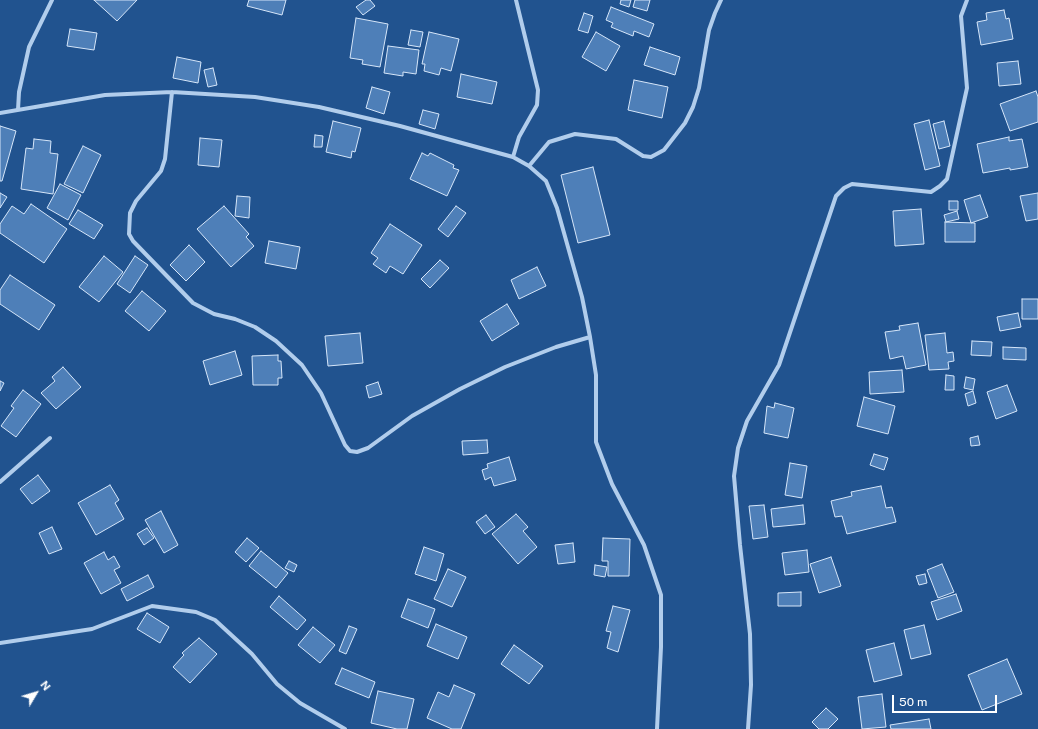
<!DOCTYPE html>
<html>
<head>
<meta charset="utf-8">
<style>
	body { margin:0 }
	#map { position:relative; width:1038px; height:729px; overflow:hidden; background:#21538f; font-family:"Public Sans",sans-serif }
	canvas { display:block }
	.north { position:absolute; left:16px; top:673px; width:40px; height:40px; -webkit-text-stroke:3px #21538f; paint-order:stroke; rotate:52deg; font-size:11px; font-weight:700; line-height:16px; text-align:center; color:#fff }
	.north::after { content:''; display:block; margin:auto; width:14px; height:18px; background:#fff; clip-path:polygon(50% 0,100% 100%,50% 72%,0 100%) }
	.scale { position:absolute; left:892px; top:695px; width:105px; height:18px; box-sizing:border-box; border:2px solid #fff; border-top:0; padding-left:5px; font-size:12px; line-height:14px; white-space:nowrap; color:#fff; -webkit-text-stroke:3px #21538f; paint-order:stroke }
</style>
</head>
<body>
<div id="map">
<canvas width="1038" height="729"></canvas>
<div class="north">N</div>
<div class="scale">50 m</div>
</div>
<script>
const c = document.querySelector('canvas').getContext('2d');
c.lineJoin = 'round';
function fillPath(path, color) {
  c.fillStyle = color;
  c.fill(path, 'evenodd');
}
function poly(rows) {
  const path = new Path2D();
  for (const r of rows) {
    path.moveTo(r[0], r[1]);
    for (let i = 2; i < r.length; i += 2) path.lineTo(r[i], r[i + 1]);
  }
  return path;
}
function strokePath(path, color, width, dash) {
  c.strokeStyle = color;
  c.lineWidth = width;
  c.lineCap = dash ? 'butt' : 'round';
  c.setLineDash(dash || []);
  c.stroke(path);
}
const building = poly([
	[94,0,137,0,117,21,94,0],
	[249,0,286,0,282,15,247,6,249,0],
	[366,0,370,0,375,6,363,15,356,7,366,0],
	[621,0,631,0,629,7,620,4,621,0],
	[635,0,650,0,647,11,633,7,635,0],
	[611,7,654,24,649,37,634,31,633,36,611,27,613,23,606,20,611,7],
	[1004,10,1006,19,1009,18,1013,39,981,45,977,22,987,20,986,13,1004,10],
	[584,13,593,16,588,33,578,30,584,13],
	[356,18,388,24,380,67,362,64,363,60,350,58,356,18],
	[70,29,97,33,94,50,67,46,70,29],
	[411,30,423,32,420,47,408,45,411,30],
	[429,32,459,39,451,71,441,68,439,75,424,71,425,64,422,64,429,32],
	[596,32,620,46,606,71,582,57,596,32],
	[388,46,419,50,416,74,403,72,403,76,384,73,388,46],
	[650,47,680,57,675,75,644,65,650,47],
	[177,57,201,62,198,83,173,78,177,57],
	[1018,61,1021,84,999,86,997,63,1018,61],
	[213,68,217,85,208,87,204,70,213,68],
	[461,74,497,82,492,104,457,97,461,74],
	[634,80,668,87,662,118,628,110,634,80],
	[372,87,390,92,384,114,366,108,372,87],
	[1036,91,1038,97,1038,122,1010,131,1000,104,1036,91],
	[423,110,439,114,435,129,419,124,423,110],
	[929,120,940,166,925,170,914,124,929,120],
	[333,121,361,128,355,152,352,151,351,158,326,152,333,121],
	[944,121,950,146,939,149,933,124,944,121],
	[0,126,16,131,2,181,0,181,0,126],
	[315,135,323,136,322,147,314,147,315,135],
	[1009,137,1009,141,1022,139,1028,167,1010,170,1010,168,983,173,977,144,1009,137],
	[200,138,222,140,219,167,198,165,200,138],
	[34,139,51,141,50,153,58,154,53,194,21,189,26,148,33,149,34,139],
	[83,146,101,155,83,193,64,184,83,146],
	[422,153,428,156,430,153,454,165,453,168,459,170,447,196,410,179,422,153],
	[593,167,610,235,578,243,561,175,593,167],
	[60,184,81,195,68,220,47,208,60,184],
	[0,193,7,197,0,208,0,193],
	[1038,193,1038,219,1026,221,1020,196,1038,193],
	[980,195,988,217,971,223,964,200,980,195],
	[237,196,250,197,249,218,235,216,237,196],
	[949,201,958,201,958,210,949,210,949,201],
	[31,204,67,229,44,263,0,233,0,224,12,206,24,214,31,204],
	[224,206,249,234,246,237,254,246,231,267,197,229,224,206],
	[456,206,466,213,448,237,438,229,456,206],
	[921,209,924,244,895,246,893,211,921,209],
	[78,210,103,225,94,239,69,224,78,210],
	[957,211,959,219,946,222,944,215,957,211],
	[945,222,975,223,975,242,945,242,945,222],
	[390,224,422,245,403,274,390,266,386,273,373,264,378,258,371,253,390,224],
	[269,241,300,247,296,269,265,263,269,241],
	[189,245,205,262,186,281,170,265,189,245],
	[104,256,123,272,99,302,79,287,104,256],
	[135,256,148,265,130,293,117,284,135,256],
	[440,260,449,268,430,288,421,279,440,260],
	[537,267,546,286,519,299,511,280,537,267],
	[10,275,55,305,39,330,0,304,0,290,10,275],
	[142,291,166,311,149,331,125,311,142,291],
	[1022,299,1038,299,1038,319,1022,319,1022,299],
	[507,304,519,324,492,341,480,321,507,304],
	[1018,313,1021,327,1000,331,997,317,1018,313],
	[918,323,926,365,906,369,903,356,890,359,885,332,900,330,899,326,918,323],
	[360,333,363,363,328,366,325,336,360,333],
	[945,333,947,353,953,352,954,361,948,362,949,369,929,370,925,335,945,333],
	[972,341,992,342,991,356,971,355,972,341],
	[1003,347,1026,348,1026,360,1003,359,1003,347],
	[235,351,242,375,210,385,203,361,235,351],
	[278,355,278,361,281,361,282,378,278,378,278,385,253,385,252,356,278,355],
	[63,367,81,387,56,409,41,393,55,381,52,377,63,367],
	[902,370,904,392,870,394,869,372,902,370],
	[946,375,954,376,954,390,945,390,946,375],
	[966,377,975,379,973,390,964,388,966,377],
	[0,381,4,383,0,391,0,381],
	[378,382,382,394,369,398,366,386,378,382],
	[1007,385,1017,411,996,419,987,392,1007,385],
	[23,390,41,404,16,437,1,426,14,408,11,406,23,390],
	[973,391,976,403,968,406,965,394,973,391],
	[864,397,895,406,888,434,857,426,864,397],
	[775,403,794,408,788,438,764,433,767,406,774,408,775,403],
	[978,436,980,445,971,446,970,438,978,436],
	[487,440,488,453,463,455,462,441,487,440],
	[874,454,888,458,884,470,870,465,874,454],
	[509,457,516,480,494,486,491,477,485,480,482,470,488,468,487,464,509,457],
	[790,463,807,466,802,498,785,495,790,463],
	[38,475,50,491,32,504,20,489,38,475],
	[110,485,119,500,115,503,124,519,96,535,78,503,110,485],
	[881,486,886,508,892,507,896,522,847,534,842,516,835,517,831,501,852,496,851,492,881,486],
	[764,505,768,537,753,539,749,506,764,505],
	[803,505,805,524,773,527,771,509,803,505],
	[161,511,178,545,164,553,145,520,161,511],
	[516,514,528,527,523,531,537,547,518,564,492,534,516,514],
	[486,515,495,527,485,534,476,522,486,515],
	[52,527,62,549,49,554,39,533,52,527],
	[147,528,154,538,144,545,137,534,147,528],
	[247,538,259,548,246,562,235,552,247,538],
	[603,538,630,539,629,576,608,576,608,561,602,561,603,538],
	[573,543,575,562,558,564,555,545,573,543],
	[424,547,444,554,436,581,415,574,424,547],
	[807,550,809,572,785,575,782,553,807,550],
	[261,551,288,573,276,588,249,566,261,551],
	[104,552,108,560,114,556,120,567,114,570,121,583,101,594,84,563,104,552],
	[831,557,841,586,819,593,810,564,831,557],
	[289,561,297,565,294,572,285,568,289,561],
	[942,564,954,592,938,598,927,570,942,564],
	[595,565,607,567,605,577,594,575,595,565],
	[448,569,466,577,452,607,434,599,448,569],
	[925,574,927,583,919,585,916,576,925,574],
	[148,575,154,587,127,601,121,589,148,575],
	[801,592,801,606,778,606,778,593,801,592],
	[956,594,962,611,937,620,931,602,956,594],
	[279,596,306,620,297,630,270,607,279,596],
	[408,599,435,609,428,628,401,617,408,599],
	[613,606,630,610,618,652,607,648,611,632,606,631,613,606],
	[147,613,169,627,160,643,137,629,147,613],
	[436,624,467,637,458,659,427,646,436,624],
	[924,625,931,654,911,659,904,630,924,625],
	[349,626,357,629,346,654,339,651,349,626],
	[313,627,335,645,320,663,298,645,313,627],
	[199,638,217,654,190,683,173,667,184,655,182,653,199,638],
	[894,643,902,675,874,682,866,650,894,643],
	[514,645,543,666,529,684,501,664,514,645],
	[1007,659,1022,694,982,710,968,675,1007,659],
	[342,668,375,682,369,698,335,684,342,668],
	[454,685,475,694,461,729,452,729,427,718,438,692,449,697,454,685],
	[378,691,414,699,407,729,397,729,371,723,378,691],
	[882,694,886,727,862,729,858,697,882,694],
	[826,708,838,719,828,729,819,729,812,722,826,708],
	[929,719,931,729,891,729,890,725,929,719]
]);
fillPath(building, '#4e7fb8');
strokePath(building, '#d6e6f9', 1);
strokePath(poly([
	[172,92,165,159,161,171,136,201,130,213,129,234,133,241,193,303,214,314,235,319,255,327,276,341,302,365,321,393,345,445,350,451,357,452,368,448,412,416,460,389,505,367,556,347,590,337],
	[18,110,19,92,29,47,52,0],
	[0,113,105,95,172,92,255,97,319,107,400,126,513,157,529,166,546,181,557,208,582,297,590,337,596,375,596,442,612,484,644,545,661,595,661,647,657,729],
	[513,157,519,137,537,105,538,90,516,0],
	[529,166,549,142,575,134,616,139,643,156,651,157,664,150,685,123,693,107,699,88,709,30,715,13,721,0],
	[0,482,50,438],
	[0,643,92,629,152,606,196,612,215,620,252,654,277,684,300,703,345,729],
	[748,729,751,685,750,634,740,545,734,476,738,448,747,421,779,365,836,196,844,188,852,184,931,192,940,186,947,179,967,88,961,16,967,0]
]), '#b1cdec', 4);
</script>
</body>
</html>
